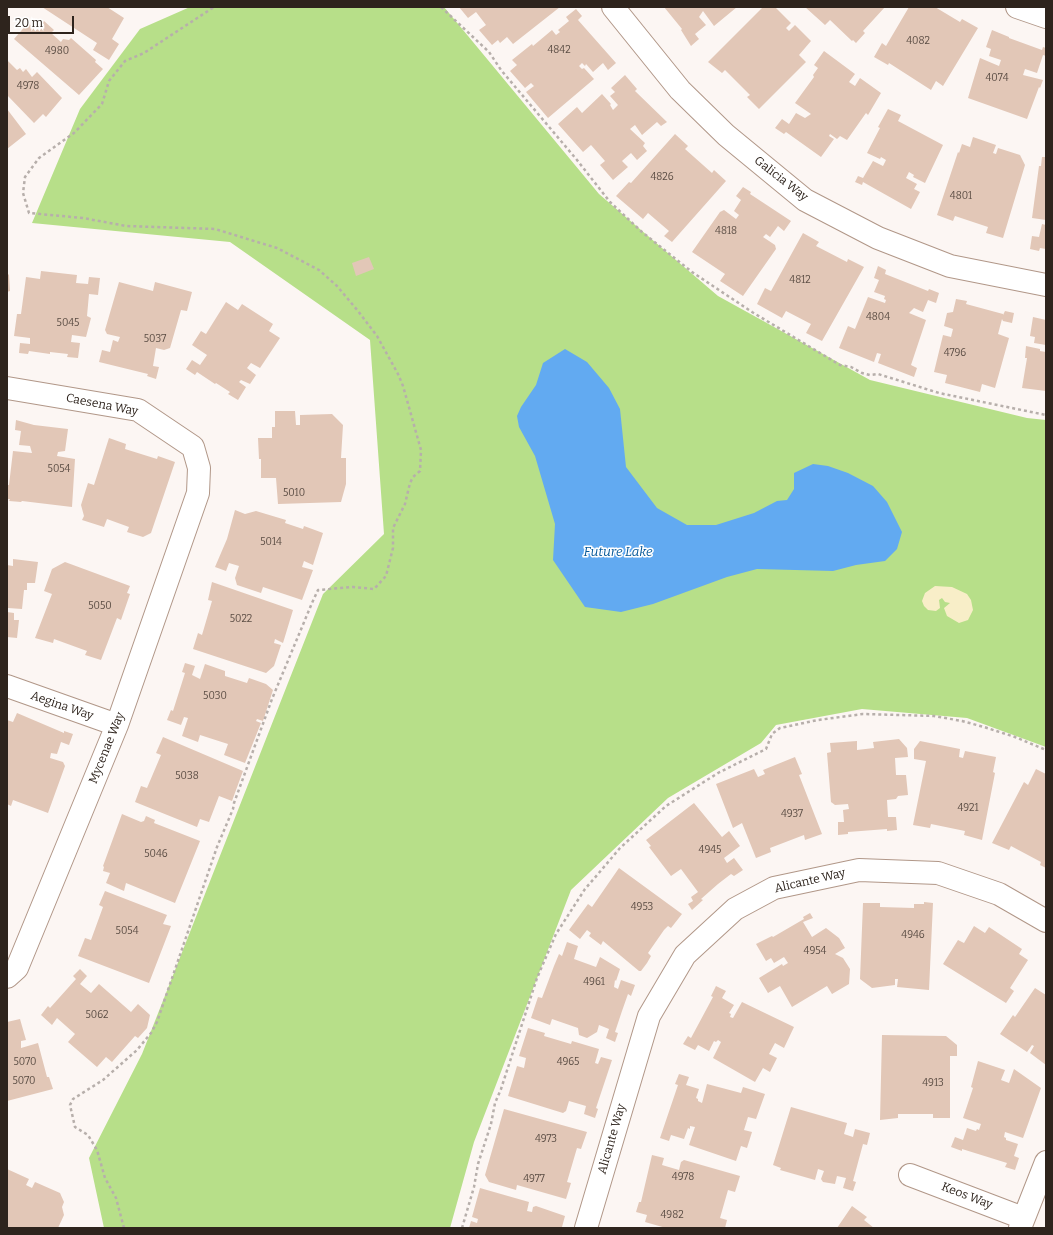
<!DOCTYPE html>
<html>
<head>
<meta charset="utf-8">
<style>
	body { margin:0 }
	#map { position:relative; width:1053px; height:1235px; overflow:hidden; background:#fcf6f3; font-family:Bitter,serif }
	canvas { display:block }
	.frame { position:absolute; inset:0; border:8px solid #2e241d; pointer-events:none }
	.scale { position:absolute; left:8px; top:16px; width:66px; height:18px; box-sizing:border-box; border:2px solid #2e241d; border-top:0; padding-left:5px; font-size:12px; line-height:14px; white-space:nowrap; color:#2e241d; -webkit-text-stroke:3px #fff; paint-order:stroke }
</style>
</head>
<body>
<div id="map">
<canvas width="1053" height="1235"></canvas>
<div class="frame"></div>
<div class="scale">20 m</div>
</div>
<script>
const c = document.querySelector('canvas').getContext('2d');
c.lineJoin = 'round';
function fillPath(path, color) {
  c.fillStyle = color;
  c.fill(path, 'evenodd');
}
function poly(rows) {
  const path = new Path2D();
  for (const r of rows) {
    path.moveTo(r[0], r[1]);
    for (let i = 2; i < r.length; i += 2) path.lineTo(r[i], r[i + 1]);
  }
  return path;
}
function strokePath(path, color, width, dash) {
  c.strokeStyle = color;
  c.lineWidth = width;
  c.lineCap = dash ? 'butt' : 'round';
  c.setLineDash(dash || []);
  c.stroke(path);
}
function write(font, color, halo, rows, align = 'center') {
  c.font = font + ' Bitter,serif';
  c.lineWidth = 3;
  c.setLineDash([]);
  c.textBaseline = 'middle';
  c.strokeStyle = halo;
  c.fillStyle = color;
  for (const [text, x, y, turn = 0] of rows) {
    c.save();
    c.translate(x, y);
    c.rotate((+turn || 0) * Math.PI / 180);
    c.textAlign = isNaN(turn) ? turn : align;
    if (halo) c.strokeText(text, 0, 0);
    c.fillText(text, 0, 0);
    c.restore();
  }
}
fillPath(poly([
	[190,7,444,7,599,194,718,296,870,380,1027,418,1046,420,1046,747,967,718,862,709,776,725,761,743,668,798,571,890,474,1142,450,1228,104,1228,89,1158,142,1054,323,594,384,534,370,340,230,242,32,223,80,109,140,29]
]), '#b7df89');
fillPath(poly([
	[935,586,952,587,967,594,971,600,973,610,968,620,959,623,947,616,944,608,950,603,945,602,942,598,939,600,940,608,936,611,928,610,924,606,922,601,925,593]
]), '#f8eec8');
fillPath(poly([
	[565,349,587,362,609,388,620,409,626,467,657,508,687,525,716,525,754,513,777,501,787,500,794,489,794,473,813,464,828,466,848,473,873,486,887,502,902,532,897,549,885,561,856,565,833,571,757,569,727,577,653,604,621,612,585,607,553,560,555,524,535,456,519,427,517,416,521,407,536,385,543,363]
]), '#62aaf1');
fillPath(poly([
	[42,7,107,7,124,18,112,39,119,44,109,60,93,50,97,43],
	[459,7,560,7,513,44,507,37,500,43,498,40,492,45,479,30,486,25,476,12,468,18],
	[664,7,737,7,714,26,703,11,699,17,706,25,695,34,699,39,691,46,681,30,682,29],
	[763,7,775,7,791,23,786,28,789,31,795,25,811,41,799,55,806,62,759,109,747,97,750,95,725,70,722,73,708,62],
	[805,7,885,7,863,31,865,33,856,43,853,40,852,41,830,20,825,25],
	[909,7,935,7,960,22,962,19,978,28,943,86,936,81,931,90,889,63,888,65,874,57,882,43,886,46],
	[576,9,582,16,578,20,616,63,608,70,603,63,593,72,586,64,585,66,582,63,579,66,582,69,584,68,594,79,548,118,526,92,534,86,531,83,525,88,510,71,517,65,512,60,532,44,533,46,552,30,556,35,560,32,558,30,569,21,566,17],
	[44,21,54,30,51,33,61,42,63,39,69,40,71,38,96,60,95,62,103,69,79,95,14,39,28,23,37,30],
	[992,30,1009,37,1009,38,1042,50,1043,47,1046,48,1046,56,1043,55,1037,73,1025,69,1023,75,1043,80,1040,88,1039,87,1027,119,968,98,980,58,999,66,1001,60,989,56,991,49,986,47],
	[824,51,855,74,849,82,855,86,860,78,881,93,868,115,866,113,847,140,840,136,837,139,830,134,829,136,834,139,821,157,786,132,784,134,775,128,782,119,789,124,796,113,805,118,811,114,795,103,814,77,813,75,818,68,814,65],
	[7,60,17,70,20,68,23,72,26,69,32,77,37,72,62,98,46,117,43,114,34,123,7,95],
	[625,75,637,89,635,91,667,122,661,126,657,122,642,135,635,125,630,129,645,143,643,146,647,151,637,160,631,153,622,161,628,167,613,180,600,165,605,161,591,145,583,152,558,124,577,107,582,113,602,94,611,104,610,105,613,110,618,105,610,96,615,92,611,88],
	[7,109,26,134,7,149],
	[888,109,901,115,898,121,943,145,925,183,913,177,914,175,909,172,906,178,917,184,914,189,920,192,911,209,863,182,862,185,855,182,858,176,863,178,873,161,883,166,886,160,881,157,880,159,867,153,880,128,878,127],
	[675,134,688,146,685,149,712,173,714,170,726,181,672,242,664,236,669,231,648,213,643,219,616,196,629,182,631,183],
	[973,137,996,145,993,153,996,154,998,148,1020,155,1025,165,1003,238,986,233,988,227,955,216,953,221,937,215,958,152,959,153,962,144,970,147],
	[1042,157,1046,157,1046,220,1032,218,1039,166,1041,166],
	[743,187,751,192,750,194,791,221,784,231,778,226,770,237,766,234,763,237,775,245,776,249,743,296,720,281,725,274,692,252,720,212,724,210,736,219,739,215,734,211,741,200,736,196],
	[1042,224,1046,225,1046,249,1040,248,1039,251,1030,249,1032,236,1039,237],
	[803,233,819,242,816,246,847,262,848,259,864,267,822,341,806,333,811,324,786,311,782,318,757,304,765,288,771,291],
	[369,257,374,269,356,276,352,263],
	[878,266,886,270,885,274,928,291,929,289,939,293,936,303,928,300,923,312,914,308,909,313,926,320,911,365,917,368,914,377,878,363,881,354,877,353,874,362,839,348,848,326,855,329,868,297,885,303,886,300,884,299,885,296,874,292,879,280,874,278],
	[41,271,77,275,76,283,88,284,89,277,100,278,98,295,89,294,87,316,91,318,86,337,72,335,71,342,80,343,78,358,67,357,68,354,50,352,50,354,29,351,28,354,19,353,20,343,30,344,30,338,14,336,17,314,21,314,26,277,40,279],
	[7,273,9,275,10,291,7,292],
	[119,282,153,291,155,282,192,292,187,311,181,310,170,348,164,350,156,348,153,366,159,367,156,379,147,376,148,374,99,362,102,350,110,352,113,340,118,342,120,337,107,334,105,330],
	[956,299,967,301,966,304,1003,314,1003,315,1005,311,1014,313,1012,323,1003,321,1002,319,998,334,1009,338,995,388,982,384,980,392,945,383,947,375,934,372,943,335,951,337,953,329,944,326,947,313,953,312],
	[226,302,238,310,242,304,273,324,269,331,280,338,260,368,251,363,247,368,256,375,250,384,241,380,239,382,246,387,238,400,228,394,230,392,216,383,215,384,197,372,195,375,186,369,192,360,200,365,207,355,192,345,201,331,206,334],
	[1033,317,1046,320,1046,345,1034,343,1035,337,1030,336],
	[1026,346,1040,349,1040,351,1046,352,1046,391,1022,388,1027,358,1025,358],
	[275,411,295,411,296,425,300,425,300,415,332,414,343,425,341,458,346,458,346,484,341,502,278,504,276,478,261,478,261,459,259,459,258,438,272,438,272,427,275,427],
	[16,420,34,425,68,429,65,451,58,452,57,456,75,459,72,507,22,501,21,502,9,501,10,499,7,499,7,485,9,485,13,451,32,453,30,446,19,445,21,431,15,430],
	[109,438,126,444,125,449,157,459,158,456,175,462,151,533,143,537,127,532,129,527,107,519,104,527,82,520,84,516,81,505,88,483,94,485],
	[235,510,245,514,256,511,286,520,285,523,303,529,304,526,323,533,313,565,304,561,302,567,313,570,302,600,263,587,261,593,237,585,235,578,239,566,229,563,226,571,215,567,227,539],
	[13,559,38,562,35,583,27,583,27,590,24,590,22,609,8,608,7,605,7,565,13,566],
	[65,562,130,586,127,593,130,594,121,620,117,618,101,660,85,655,87,651,54,639,53,643,35,638,52,594,44,591,52,569],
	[212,582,293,610,283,643,275,639,274,643,281,645,274,666,266,673,193,649,198,633,202,635,212,601,208,600],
	[7,612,14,613,14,620,19,620,17,638,7,637],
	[185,663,195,666,192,675,200,679,205,664,225,671,225,676,247,683,249,678,266,684,273,690,263,721,257,719,256,721,261,723,245,763,224,755,228,744,200,735,198,742,182,736,188,718,184,717,181,725,167,720,171,710,173,711,185,673,182,672],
	[17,713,64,733,64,731,73,734,69,745,61,742,57,754,51,753,50,758,63,762,65,766,48,813,13,800,11,806,7,804,7,720,13,722],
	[163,737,243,771,232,801,219,796,209,822,200,819,197,827,135,802,141,786,147,788,161,755,156,753],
	[899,739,907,748,908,757,895,758,896,775,906,775,908,795,898,796,896,799,887,800,888,817,896,817,897,830,887,831,887,829,848,832,848,834,838,835,838,822,844,822,843,810,849,809,848,804,835,805,831,802,827,753,831,752,830,743,857,741,857,750,874,748,873,742],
	[920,741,960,749,959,757,963,758,965,751,996,757,993,772,995,773,982,840,964,835,965,831,931,824,930,828,913,825,926,761,914,759,914,749],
	[795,757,802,774,799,775,822,834,805,840,804,835,770,848,771,852,756,858,742,823,733,828,716,784,754,769,758,777,765,774,763,770],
	[1036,769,1046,774,1046,868,1040,865,1041,862,1011,846,1009,850,992,843,1024,782,1028,785],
	[694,803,722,837,729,831,740,846,724,858,727,863,734,858,743,870,734,876,731,874,718,884,701,899,703,900,692,910,688,904,693,901,691,897,698,892,681,869,671,876,649,847,651,846,646,840],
	[122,814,141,822,144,821,146,816,155,820,154,823,200,841,175,903,126,883,124,891,106,883,110,873,103,871,104,867,103,866],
	[619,868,682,914,671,928,668,926,664,930,648,953,651,956,647,963,641,971,639,971,603,941,601,945,589,936,591,933,587,930,580,939,569,930,588,904,592,907],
	[105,891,167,915,163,924,171,926,149,983,78,956,85,938,91,940,103,907,99,905],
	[924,902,933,903,929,990,897,987,898,979,895,979,895,985,872,988,860,979,863,903,880,903,880,907,914,908,914,904,924,904],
	[810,913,813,918,803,922,812,937,826,928,839,938,845,948,835,954,843,958,850,969,849,984,832,994,827,986,792,1007,780,986,768,993,759,978,782,964,783,966,788,963,784,957,774,963,771,958,766,961,756,944,772,936,773,937,804,919,803,917],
	[974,926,985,933,989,927,1022,949,1019,954,1028,960,1010,988,1014,991,1006,1003,943,964,958,940,964,943],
	[567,942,578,946,574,959,596,967,600,957,620,969,616,981,615,980,614,987,618,989,621,980,635,985,631,996,628,994,622,1011,615,1032,618,1033,615,1042,606,1038,609,1029,599,1025,597,1032,587,1038,579,1035,578,1028,552,1019,550,1025,531,1018,538,997,542,998,554,966,559,954,562,956],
	[80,969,87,976,80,984,91,993,99,984,131,1012,138,1004,150,1015,147,1028,138,1038,135,1036,112,1062,106,1057,97,1067,68,1042,75,1034,57,1018,52,1025,41,1015,48,1006,50,1008,76,979,73,976],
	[716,986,726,991,722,998,734,1005,729,1013,731,1014,730,1017,733,1018,742,1002,794,1027,784,1048,775,1043,769,1054,777,1058,770,1072,763,1068,755,1082,713,1058,721,1042,718,1040,716,1042,714,1041,709,1051,698,1045,695,1050,683,1044,688,1036,691,1038,713,997,711,996],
	[1035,988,1046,995,1046,1065,1030,1053,1034,1046,1032,1045,1027,1052,1000,1034,1013,1015,1015,1017],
	[20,1019,26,1040,21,1041,21,1048,38,1043,47,1077,49,1077,53,1089,7,1101,7,1022],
	[528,1028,545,1033,544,1036,571,1044,572,1041,599,1049,595,1063,598,1064,601,1057,612,1060,596,1108,598,1109,595,1118,584,1114,586,1106,569,1101,566,1111,563,1113,508,1096,517,1066,524,1068,526,1058,519,1056],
	[882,1035,946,1036,957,1045,957,1056,950,1056,950,1118,933,1118,933,1114,898,1114,898,1118,880,1120],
	[978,1061,1005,1070,1001,1080,1009,1083,1014,1069,1041,1088,1023,1138,1005,1132,1004,1137,1006,1138,1006,1140,1018,1144,1014,1156,1019,1158,1015,1170,1005,1167,1007,1163,962,1149,962,1151,951,1147,955,1137,963,1140,967,1128,976,1131,977,1129,979,1130,981,1124,963,1118,973,1088,971,1087],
	[679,1074,689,1077,686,1085,699,1089,696,1098,698,1099,698,1101,702,1103,707,1084,741,1093,743,1087,765,1094,756,1119,748,1117,744,1130,752,1132,747,1148,741,1146,736,1161,689,1145,695,1127,690,1126,690,1129,688,1128,684,1139,671,1135,669,1141,660,1138,678,1085,675,1084],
	[791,1107,847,1123,844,1134,853,1137,855,1129,870,1133,867,1145,863,1144,853,1181,856,1182,853,1191,843,1188,846,1178,837,1176,835,1184,823,1182,821,1179,824,1171,818,1169,815,1180,780,1170,781,1168,773,1165],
	[504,1109,587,1132,581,1149,577,1148,567,1182,571,1183,566,1199,517,1185,516,1190,489,1182,485,1175],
	[652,1155,664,1158,662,1165,679,1170,681,1162,684,1160,740,1176,735,1192,728,1190,720,1218,727,1220,725,1228,666,1228,645,1222,647,1215,636,1212,639,1202,641,1202],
	[7,1169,29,1179,26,1185,32,1188,35,1182,60,1193,64,1202,62,1207,64,1215,58,1228,7,1228],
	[480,1188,529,1202,527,1211,532,1212,533,1207,536,1206,565,1216,562,1227,469,1228,471,1221,477,1223,478,1219,472,1217],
	[852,1206,867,1217,864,1220,874,1228,837,1228]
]), '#e2c7b7');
const minor = poly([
	[613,7,680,90,726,135,805,200,878,238,950,266,1046,285],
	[1017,7,1046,17],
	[7,388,138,410,193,447,199,468,198,493,117,725,17,968,7,977],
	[7,686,117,725],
	[910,1175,1023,1218],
	[586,1228,649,1016,685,955,735,909,774,888,859,870,938,873,999,894,1046,921],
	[1020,1228,1046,1162]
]);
strokePath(minor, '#b19788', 24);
strokePath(poly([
	[441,7,489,52,501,70,577,160,610,202,642,232,692,272,752,312,840,365,851,367,862,373,870,375,878,374,939,393,1046,415],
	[124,1228,116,1198,105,1178,97,1150,88,1135,75,1127,70,1105,73,1099,103,1080,137,1050,151,1033,157,1022,217,847,233,809,234,803,272,699,312,603,318,590,353,587,374,589,386,576,393,548,393,528,405,504,410,483,413,477,420,471,421,450,403,386,398,374,377,336,358,311,337,286,319,270,277,248,215,229,126,226,83,218,29,213,23,193,25,177,39,158,74,133,102,104,109,81,125,61,144,53,214,7],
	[462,1228,474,1187,478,1164,491,1124,495,1103,501,1089,537,978,556,934,585,889,598,874,620,848,666,806,718,773,766,749,772,734,780,728,818,720,863,714,934,716,962,721,984,727,1015,737,1046,750]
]), '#b7afab', 2.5, [3, 3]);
strokePath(minor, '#fff', 22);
write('10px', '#5b4d44', null, [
	["4082",918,41],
	["4842",559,50],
	["4980",57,51],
	["4074",997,78],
	["4978",28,86],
	["4826",662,177],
	["4801",961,196],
	["4818",726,231],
	["4812",800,280],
	["4804",878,317],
	["5045",68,323],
	["5037",155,339],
	["4796",955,353],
	["5054",59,469],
	["5010",294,493],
	["5014",271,542],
	["5050",100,606],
	["5022",241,619],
	["5030",215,696],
	["5038",187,776],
	["4921",968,808],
	["4937",792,814],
	["4945",710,850],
	["5046",156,854],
	["4953",642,907],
	["5054",127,931],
	["4946",913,935],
	["4954",815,951],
	["4961",594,982],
	["5062",97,1015],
	["5070",25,1062],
	["4965",568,1062],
	["5070",24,1081],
	["4913",933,1083],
	["4973",546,1139],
	["4978",683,1177],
	["4977",534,1179],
	["4982",672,1215]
]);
write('12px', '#2e241d', '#fff', [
	["Galicia Way",781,179,38],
	["Caesena Way",102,405,11],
	["Aegina Way",62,706,19],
	["Mycenae Way",107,748,-68],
	["Alicante Way",810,881,-13],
	["Alicante Way",612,1139,-74],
	["Keos Way",967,1196,21]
]);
write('italic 13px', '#055899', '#fff', [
	["Future Lake",618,552]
]);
</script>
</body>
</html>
